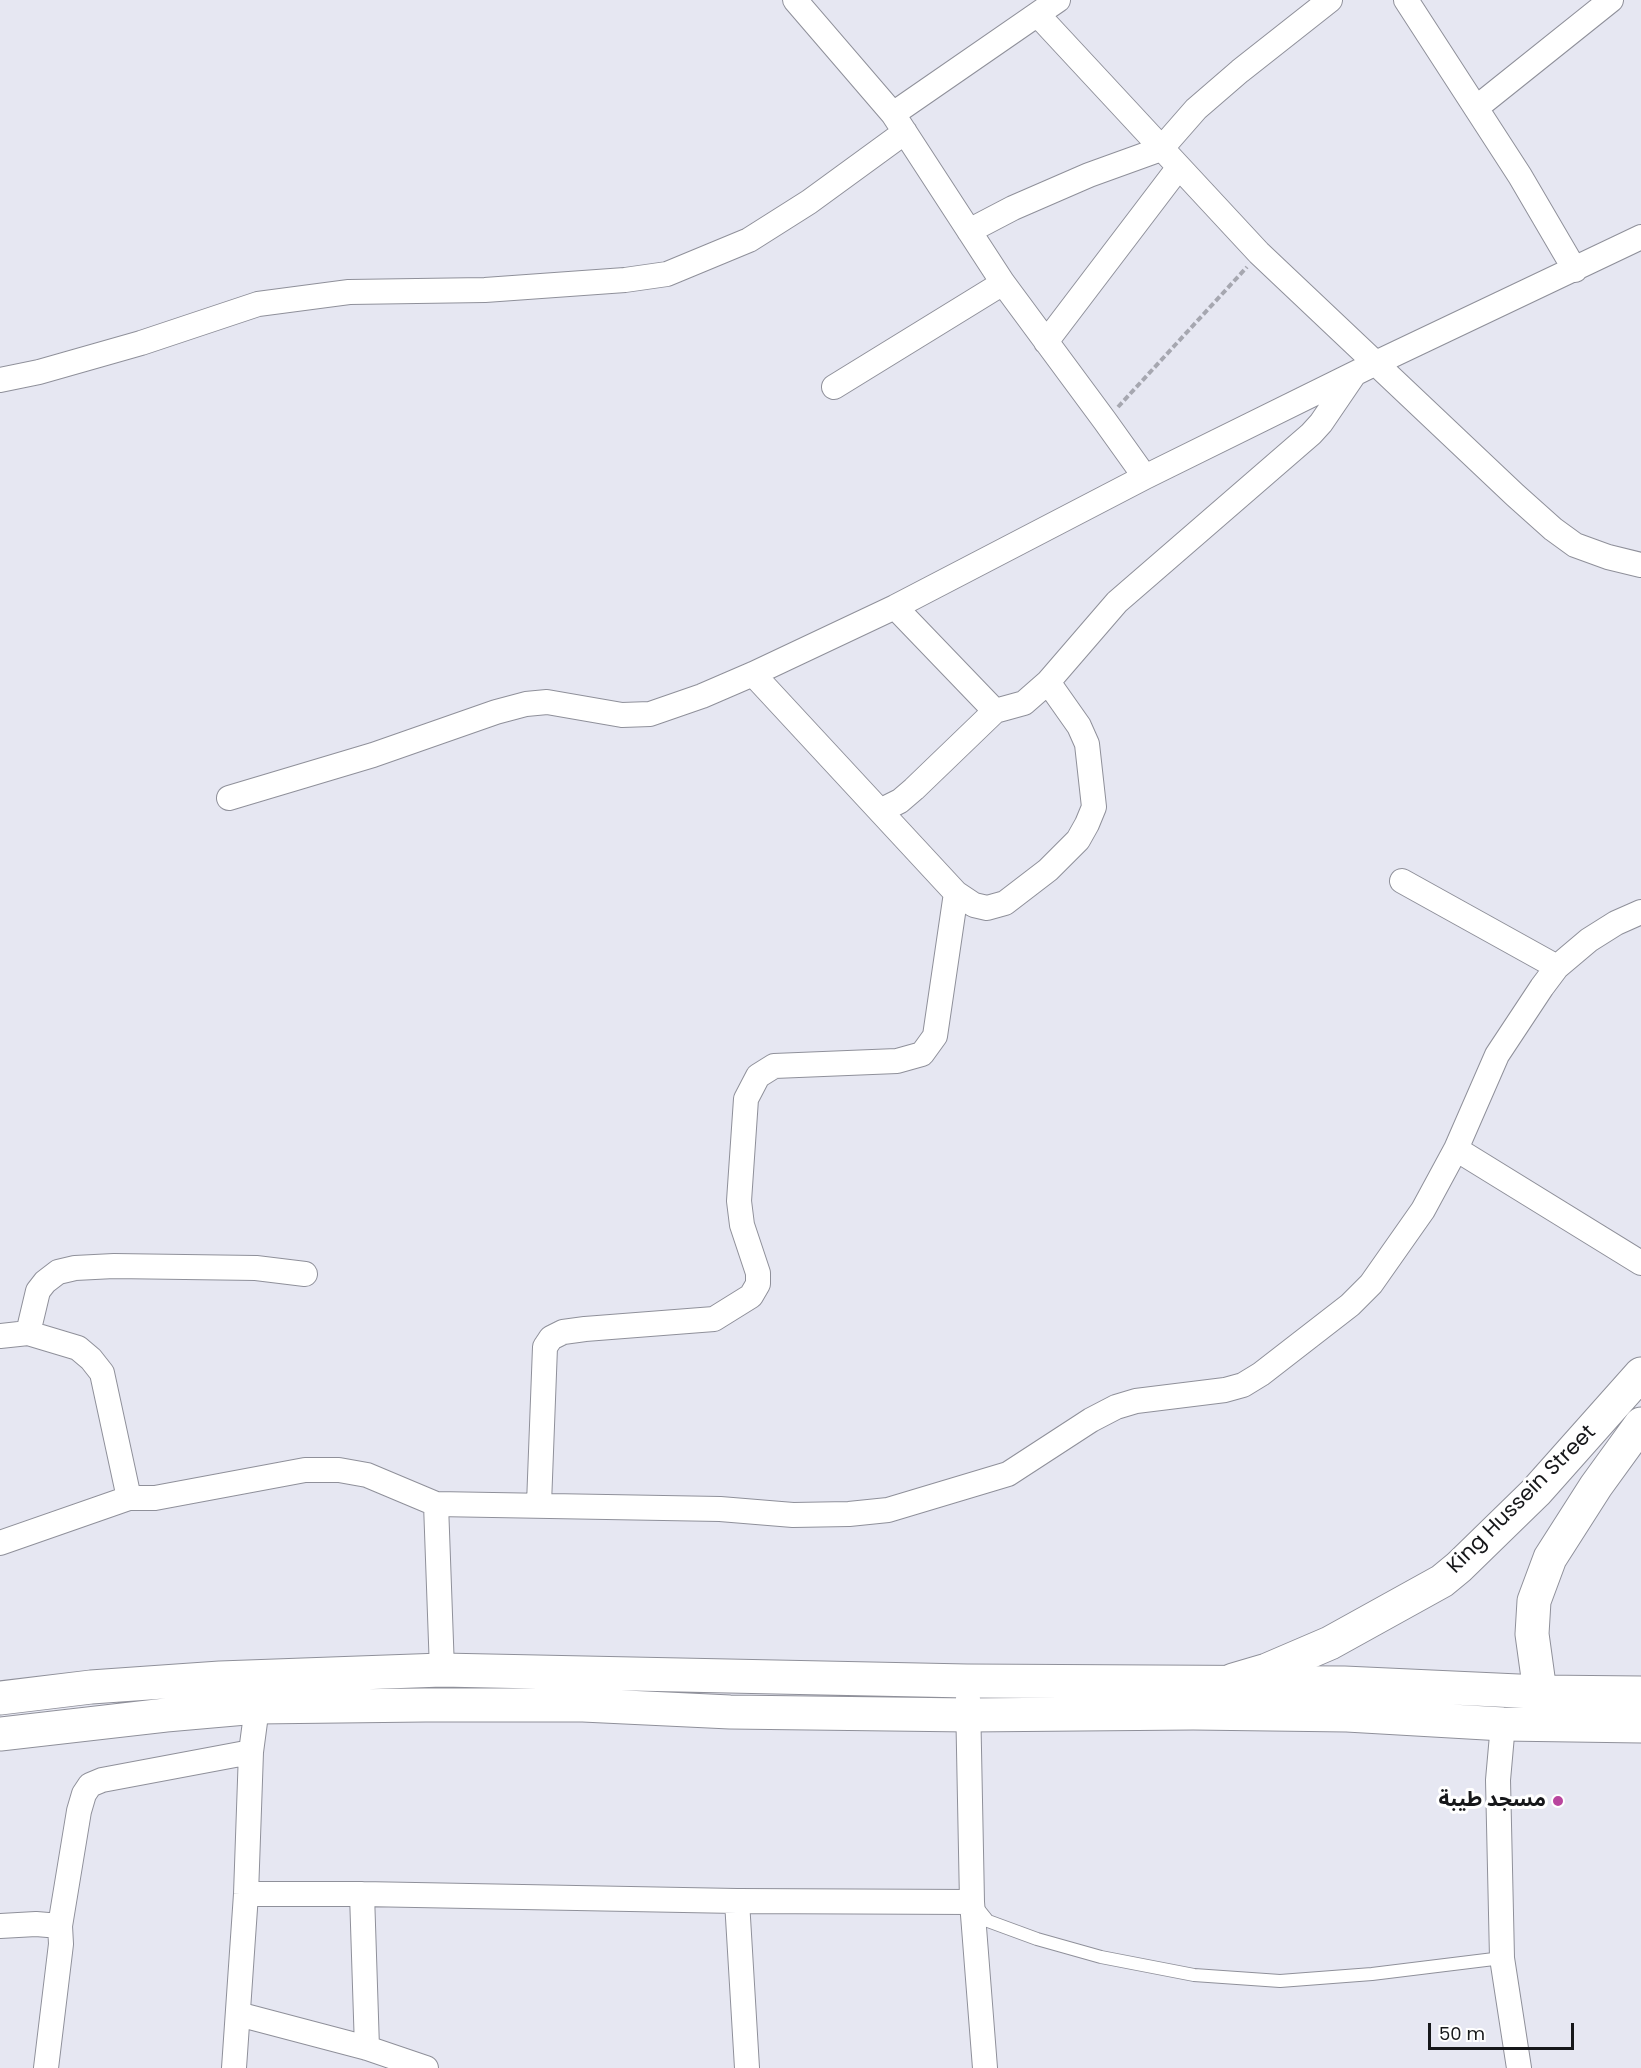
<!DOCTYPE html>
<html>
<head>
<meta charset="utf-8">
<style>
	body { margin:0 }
	#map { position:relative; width:1641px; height:2068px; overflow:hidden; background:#e6e7f2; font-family:Poppins,sans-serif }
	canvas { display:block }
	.scale { position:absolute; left:1428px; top:2023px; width:146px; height:27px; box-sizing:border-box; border:3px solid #16171a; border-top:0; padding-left:8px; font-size:18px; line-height:21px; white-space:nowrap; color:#16171a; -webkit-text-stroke:4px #fff; paint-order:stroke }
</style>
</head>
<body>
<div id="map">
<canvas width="1641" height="2068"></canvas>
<div class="scale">50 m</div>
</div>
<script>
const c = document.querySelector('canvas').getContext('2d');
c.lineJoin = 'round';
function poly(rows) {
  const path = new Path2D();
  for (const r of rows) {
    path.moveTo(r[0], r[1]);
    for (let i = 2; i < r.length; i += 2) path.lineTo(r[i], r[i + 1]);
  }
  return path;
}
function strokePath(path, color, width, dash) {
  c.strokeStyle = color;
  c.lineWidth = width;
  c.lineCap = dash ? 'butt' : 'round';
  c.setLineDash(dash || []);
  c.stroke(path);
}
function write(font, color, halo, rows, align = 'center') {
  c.font = font + ' Poppins,"Noto Sans Arabic",sans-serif';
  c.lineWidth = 6;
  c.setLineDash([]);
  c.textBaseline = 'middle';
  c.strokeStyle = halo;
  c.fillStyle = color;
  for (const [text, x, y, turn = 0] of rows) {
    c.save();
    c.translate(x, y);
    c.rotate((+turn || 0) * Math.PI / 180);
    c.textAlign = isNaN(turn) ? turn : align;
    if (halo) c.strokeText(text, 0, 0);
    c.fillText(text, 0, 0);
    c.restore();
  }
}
const service = poly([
	[976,1906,988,1921,1037,1939,1101,1957,1194,1975,1280,1981,1372,1974,1502,1958]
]);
const minor = poly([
	[795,0,893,114,1003,283,1105,421,1145,477],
	[1406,0,1520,176,1575,270],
	[1038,15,1259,253,1515,495,1553,529,1575,545,1608,557,1641,565],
	[1476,108,1611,0],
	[893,114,1058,0],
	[969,231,1013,208,1089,175,1161,149,1196,109,1240,71,1330,0],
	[1046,342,1179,167],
	[0,380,39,372,141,343,258,304,349,292,485,290,625,280,667,274,749,240,809,202,905,132],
	[834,387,1003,283],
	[895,607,995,711],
	[753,674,956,893,974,905,987,908,1005,903,1048,870,1078,840,1087,824,1094,807,1087,744,1079,726,1048,682],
	[229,798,373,755,496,712,526,704,547,702,622,715,650,714,702,696,753,674,895,607,1145,477,1376,363,1641,237],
	[880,811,900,801,914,789,995,711,1024,703,1048,682,1117,602,1311,434,1321,423,1353,376],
	[1402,881,1557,967],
	[1456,1149,1641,1263],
	[28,1333,38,1291,45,1282,58,1272,75,1268,114,1266,256,1268,305,1274],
	[0,1336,28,1333,78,1348,91,1359,102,1373,129,1498],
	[436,1504,442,1670],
	[539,1504,545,1347,551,1338,563,1332,585,1329,714,1319,751,1296,758,1284,758,1273,742,1225,739,1201,746,1099,758,1076,774,1066,897,1061,922,1054,935,1036,956,893],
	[0,1543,129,1498,155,1498,305,1470,339,1470,367,1475,436,1504,720,1509,793,1515,849,1514,888,1510,1008,1474,1091,1420,1116,1407,1136,1401,1225,1390,1243,1385,1261,1374,1350,1305,1371,1284,1423,1210,1456,1149,1497,1055,1542,987,1557,967,1589,940,1616,923,1641,912],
	[968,1699,972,1902,985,2068],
	[1503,1724,1498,1780,1502,1958,1519,2068],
	[246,1894,362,1894,737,1901,972,1902],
	[362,1894,367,2048],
	[737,1901,747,2068],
	[0,1926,36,1924,60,1926],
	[238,2014,367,2048,426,2068],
	[46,2068,61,1944,60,1926,79,1811,84,1794,90,1785,102,1780,251,1752],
	[234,2068,246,1894,251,1752,257,1707]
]);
const primary = poly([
	[1233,1680,1267,1670,1330,1643,1442,1581,1459,1567,1536,1492,1641,1374],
	[1540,1721,1540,1692,1532,1634,1534,1601,1550,1558,1596,1486,1641,1424]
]);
const trunk = poly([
	[0,1698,91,1687,220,1678,442,1670,967,1681,1344,1683,1540,1692,1641,1693],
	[0,1734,166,1715,257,1707,425,1705,583,1705,730,1712,969,1715,1193,1713,1347,1715,1503,1724,1641,1726]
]);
strokePath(service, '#8f909a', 14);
strokePath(minor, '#8f909a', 26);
strokePath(primary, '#8f909a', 35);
strokePath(trunk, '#8f909a', 35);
strokePath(poly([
	[1118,407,1247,267]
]), '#a6a7b0', 4, [6, 3]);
strokePath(service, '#fff', 12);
strokePath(minor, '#fff', 24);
strokePath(primary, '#fff', 33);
strokePath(trunk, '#fff', 33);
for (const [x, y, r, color] of [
	[1558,1801,6,"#b9459e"]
]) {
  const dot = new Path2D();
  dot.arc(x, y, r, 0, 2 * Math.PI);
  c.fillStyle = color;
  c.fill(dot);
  strokePath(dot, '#fff', 2);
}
write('21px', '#16171a', '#fff', [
	["King Hussein Street",1522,1500,-45]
]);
write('bold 21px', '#16171a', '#fff', [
	["مسجد طيبة",1546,1801]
], 'right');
</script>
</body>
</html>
